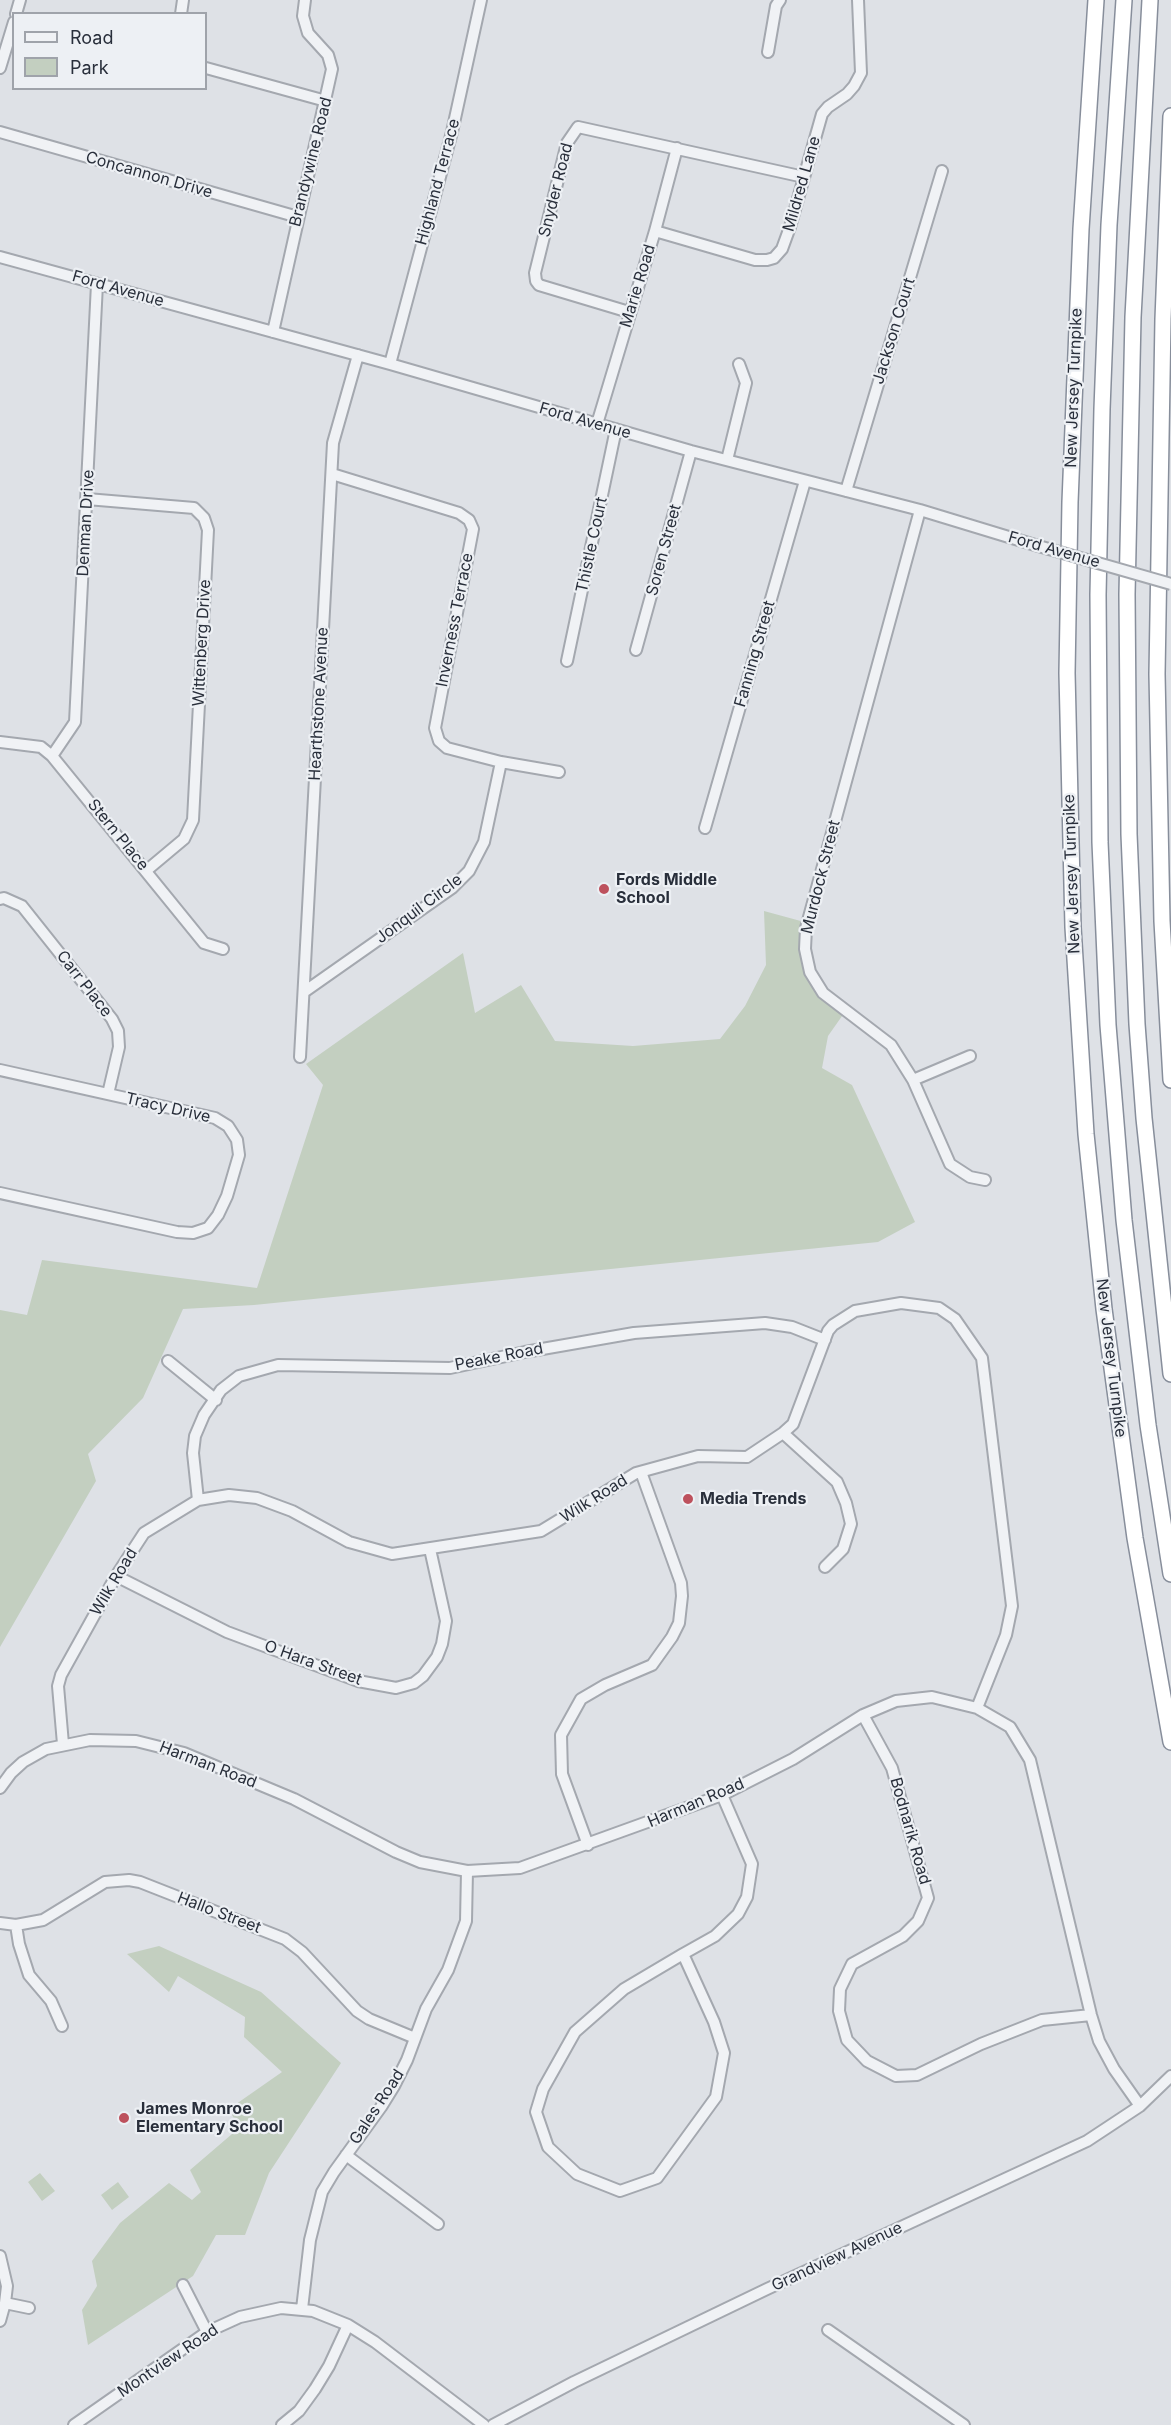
<!DOCTYPE html>
<html>
<head>
<meta charset="utf-8">
<style>
	body { margin:0 }
	#map { position:relative; width:1171px; height:2425px; overflow:hidden; background:#dee1e6; font-family:Inter,sans-serif }
	canvas { display:block }
	.legend { position:absolute; left:12px; top:12px; width:195px; height:78px; box-sizing:border-box; background:#edf0f4; border:2px solid #9fa3aa; margin:0; padding:8px 10px; list-style:none; font-size:18px; color:#292f3b }
	.legend li { display:flex; align-items:center; gap:12px; height:30px }
	.legend b { width:30px; border:2px solid #9fa3aa }
</style>
</head>
<body>
<div id="map">
<canvas width="1171" height="2425"></canvas>
<ul class="legend">
<li><b style="height:8px;background:#f0f2f5"></b>Road</li>
<li><b style="height:16px;background:#c3cfc0"></b>Park</li>
</ul>
</div>
<script>
const c = document.querySelector('canvas').getContext('2d');
c.lineJoin = 'round';
function fillPath(path, color) {
  c.fillStyle = color;
  c.fill(path, 'evenodd');
}
function poly(rows) {
  const path = new Path2D();
  for (const r of rows) {
    path.moveTo(r[0], r[1]);
    for (let i = 2; i < r.length; i += 2) path.lineTo(r[i], r[i + 1]);
  }
  return path;
}
function strokePath(path, color, width, dash) {
  c.strokeStyle = color;
  c.lineWidth = width;
  c.lineCap = dash ? 'butt' : 'round';
  c.setLineDash(dash || []);
  c.stroke(path);
}
function write(font, color, halo, rows, align = 'center') {
  c.font = font + ' Inter,sans-serif';
  c.lineWidth = 4.5;
  c.setLineDash([]);
  c.textBaseline = 'middle';
  c.strokeStyle = halo;
  c.fillStyle = color;
  for (const [text, x, y, turn = 0] of rows) {
    c.save();
    c.translate(x, y);
    c.rotate((+turn || 0) * Math.PI / 180);
    c.textAlign = isNaN(turn) ? turn : align;
    if (halo) c.strokeText(text, 0, 0);
    c.fillText(text, 0, 0);
    c.restore();
  }
}
fillPath(poly([
	[764,911,808,923,815,979,847,1009,828,1036,822,1068,852,1085,915,1222,878,1242,254,1305,183,1309,143,1398,88,1454,96,1481,0,1647,0,1310,27,1315,42,1260,257,1288,323,1085,306,1064,463,953,475,1013,521,985,555,1041,633,1046,720,1039,745,1006,766,965],
	[159,1946,261,1992,341,2063,269,2173,245,2235,216,2235,193,2276,88,2345,82,2310,97,2286,92,2261,120,2223,169,2183,192,2200,201,2192,190,2170,239,2128,229,2109,282,2072,244,2037,245,2017,178,1976,169,1992,127,1954],
	[40,2173,55,2191,42,2201,28,2182],
	[118,2182,129,2197,112,2210,101,2195]
]), '#c3cfc0');
const minor = poly([
	[16,14,20,0],
	[181,14,183,0],
	[768,52,776,6,780,0],
	[0,68,14,22],
	[206,68,326,101],
	[0,132,298,217],
	[655,231,755,260,767,260,774,258,782,249,790,227,822,114,828,107,847,94,854,86,861,73,858,0],
	[0,257,390,364,691,451,920,510,1035,545],
	[629,312,539,285,536,281,535,273,567,143,578,127,804,177],
	[273,332,332,69,328,55,308,33,303,16,305,0],
	[390,364,452,132,481,0],
	[597,424,655,231,677,148],
	[727,460,746,383,739,364],
	[332,474,459,513,469,520,473,529,435,728,439,741,447,748,501,762,559,772],
	[846,491,942,171],
	[87,499,194,508,204,518,208,530,193,820,184,839,147,870],
	[920,510,806,928,805,949,810,972,823,993,891,1045,913,1080,950,1164,970,1177,985,1180],
	[636,650,691,451],
	[567,661,616,429],
	[0,742,41,747,52,756,204,943,223,949],
	[52,756,75,722,97,284],
	[705,828,805,481],
	[0,899,4,898,22,906,112,1019,118,1031,119,1047,108,1094],
	[304,992,452,888,469,871,484,842,501,762],
	[300,1057,333,443,358,355],
	[0,1070,215,1118,228,1126,237,1140,239,1155,227,1196,218,1215,208,1228,193,1233,177,1232,0,1193],
	[913,1080,970,1056],
	[168,1361,216,1400],
	[783,1433,837,1482,846,1503,851,1524,843,1549,825,1567],
	[198,1500,193,1453,195,1436,204,1415,221,1390,239,1376,278,1365,450,1368,525,1352,634,1333,765,1323,792,1327,825,1340],
	[116,1576,227,1632,358,1681,396,1688,414,1683,423,1676,437,1657,442,1644,446,1621,430,1549],
	[863,1715,892,1768,928,1898,918,1921,903,1936,852,1964,840,1989,839,2011,847,2040,867,2061,896,2076,917,2075,981,2044,1042,2020,1091,2015],
	[63,1744,58,1686,61,1675,116,1576,144,1533,198,1500,229,1495,257,1498,292,1511,349,1542,392,1554,541,1531,636,1473,698,1456,747,1457,783,1433,793,1424,828,1331,833,1325,855,1311,901,1303,939,1308,955,1319,982,1358,1012,1606,1006,1635,977,1708],
	[0,1788,11,1773,23,1762,46,1749,90,1740,136,1741,184,1753,294,1799,396,1852,420,1862,467,1871,520,1868,722,1795,793,1759,863,1715,896,1701,932,1697,977,1708,1010,1727,1030,1760,1091,2015,1099,2041,1114,2069,1140,2106],
	[588,1845,562,1774,561,1735,581,1699,605,1685,652,1665,672,1637,679,1623,682,1596,681,1583,641,1472],
	[0,1923,16,1925,43,1920,105,1882,129,1880,140,1882,285,1939,302,1952,357,2011,369,2019,415,2038],
	[16,1925,19,1944,29,1975,51,2001,62,2026],
	[683,1954,714,2022,724,2053,716,2097,657,2178,620,2191,577,2174,548,2147,536,2112,543,2089,575,2032,624,1989,683,1954],
	[683,1954,715,1936,738,1914,747,1897,752,1864,722,1795],
	[346,2155,438,2224],
	[0,2256,7,2286,5,2303,0,2321],
	[183,2285,207,2332],
	[5,2303,29,2308],
	[302,2309,310,2240,322,2192,334,2172,381,2107,394,2086,407,2060,426,2009,448,1970,466,1921,467,1871],
	[828,2330,964,2425],
	[74,2425,207,2332,240,2317,281,2308,313,2311,348,2325,375,2342,484,2425],
	[282,2425,299,2411,315,2389,329,2366,348,2325],
	[493,2425,574,2382,767,2289,1087,2141,1140,2106,1171,2076]
]);
const highway = poly([
	[1096,0,1081,229,1070,502,1067,673,1073,927,1086,1134,1104,1309,1135,1538,1171,1742],
	[1124,0,1109,225,1102,409,1098,595,1100,842,1108,1025,1124,1220,1148,1425,1171,1574],
	[1150,0,1133,317,1127,594,1129,834,1137,1024,1144,1118,1171,1374],
	[1171,116,1163,319,1157,674,1162,921,1171,1080]
]);
strokePath(minor, '#a4a8af', 14);
strokePath(highway, '#878e9b', 18);
strokePath(minor, '#f0f2f5', 10);
strokePath(highway, '#fff', 15);
const minorBridge = poly([
	[1035,545,1171,584]
]);
strokePath(minorBridge, '#a4a8af', 14, []);
strokePath(minorBridge, '#f0f2f5', 10);
for (const [x, y, r, color] of [
	[604,889,6,"#bd515d"],
	[688,1499,6,"#bd515d"],
	[124,2118,6,"#bd515d"]
]) {
  const dot = new Path2D();
  dot.arc(x, y, r, 0, 2 * Math.PI);
  c.fillStyle = color;
  c.fill(dot);
  strokePath(dot, '#edf0f4', 2);
}
write('16px', '#292f3b', '#edf0f4', [
	["Brandywine Road",311,162,-76],
	["Concannon Drive",149,175,16],
	["Highland Terrace",438,182,-75],
	["Mildred Lane",802,184,-74],
	["Snyder Road",556,190,-76],
	["Marie Road",638,286,-73],
	["Ford Avenue",118,289,16],
	["Jackson Court",894,331,-73],
	["New Jersey Turnpike",1074,388,-88],
	["Ford Avenue",585,421,16],
	["Denman Drive",86,523,-87],
	["Thistle Court",592,545,-78],
	["Soren Street",664,550,-75],
	["Ford Avenue",1054,550,16],
	["Inverness Terrace",455,620,-79],
	["Wittenberg Drive",202,643,-87],
	["Fanning Street",755,654,-74],
	["Hearthstone Avenue",319,704,-87],
	["Stern Place",118,835,51],
	["New Jersey Turnpike",1072,874,-92],
	["Murdock Street",821,877,-76],
	["Jonquil Circle",419,909,-37],
	["Carr Place",84,984,52],
	["Tracy Drive",168,1108,13],
	["Peake Road",499,1357,-11],
	["New Jersey Turnpike",1111,1358,83],
	["Wilk Road",594,1499,-32],
	["Wilk Road",114,1582,-59],
	["O Hara Street",313,1663,20],
	["Harman Road",208,1765,21],
	["Harman Road",696,1803,-23],
	["Bodnarik Road",910,1831,74],
	["Hallo Street",219,1913,21],
	["Gales Road",377,2107,-57],
	["Grandview Avenue",837,2257,-25],
	["Montview Road",168,2361,-34]
]);
write('bold 16px', '#292f3b', '#edf0f4', [
	["Fords Middle",616,880],
	["School",616,898],
	["Media Trends",700,1499],
	["James Monroe",136,2109],
	["Elementary School",136,2127]
], 'left');
</script>
</body>
</html>
